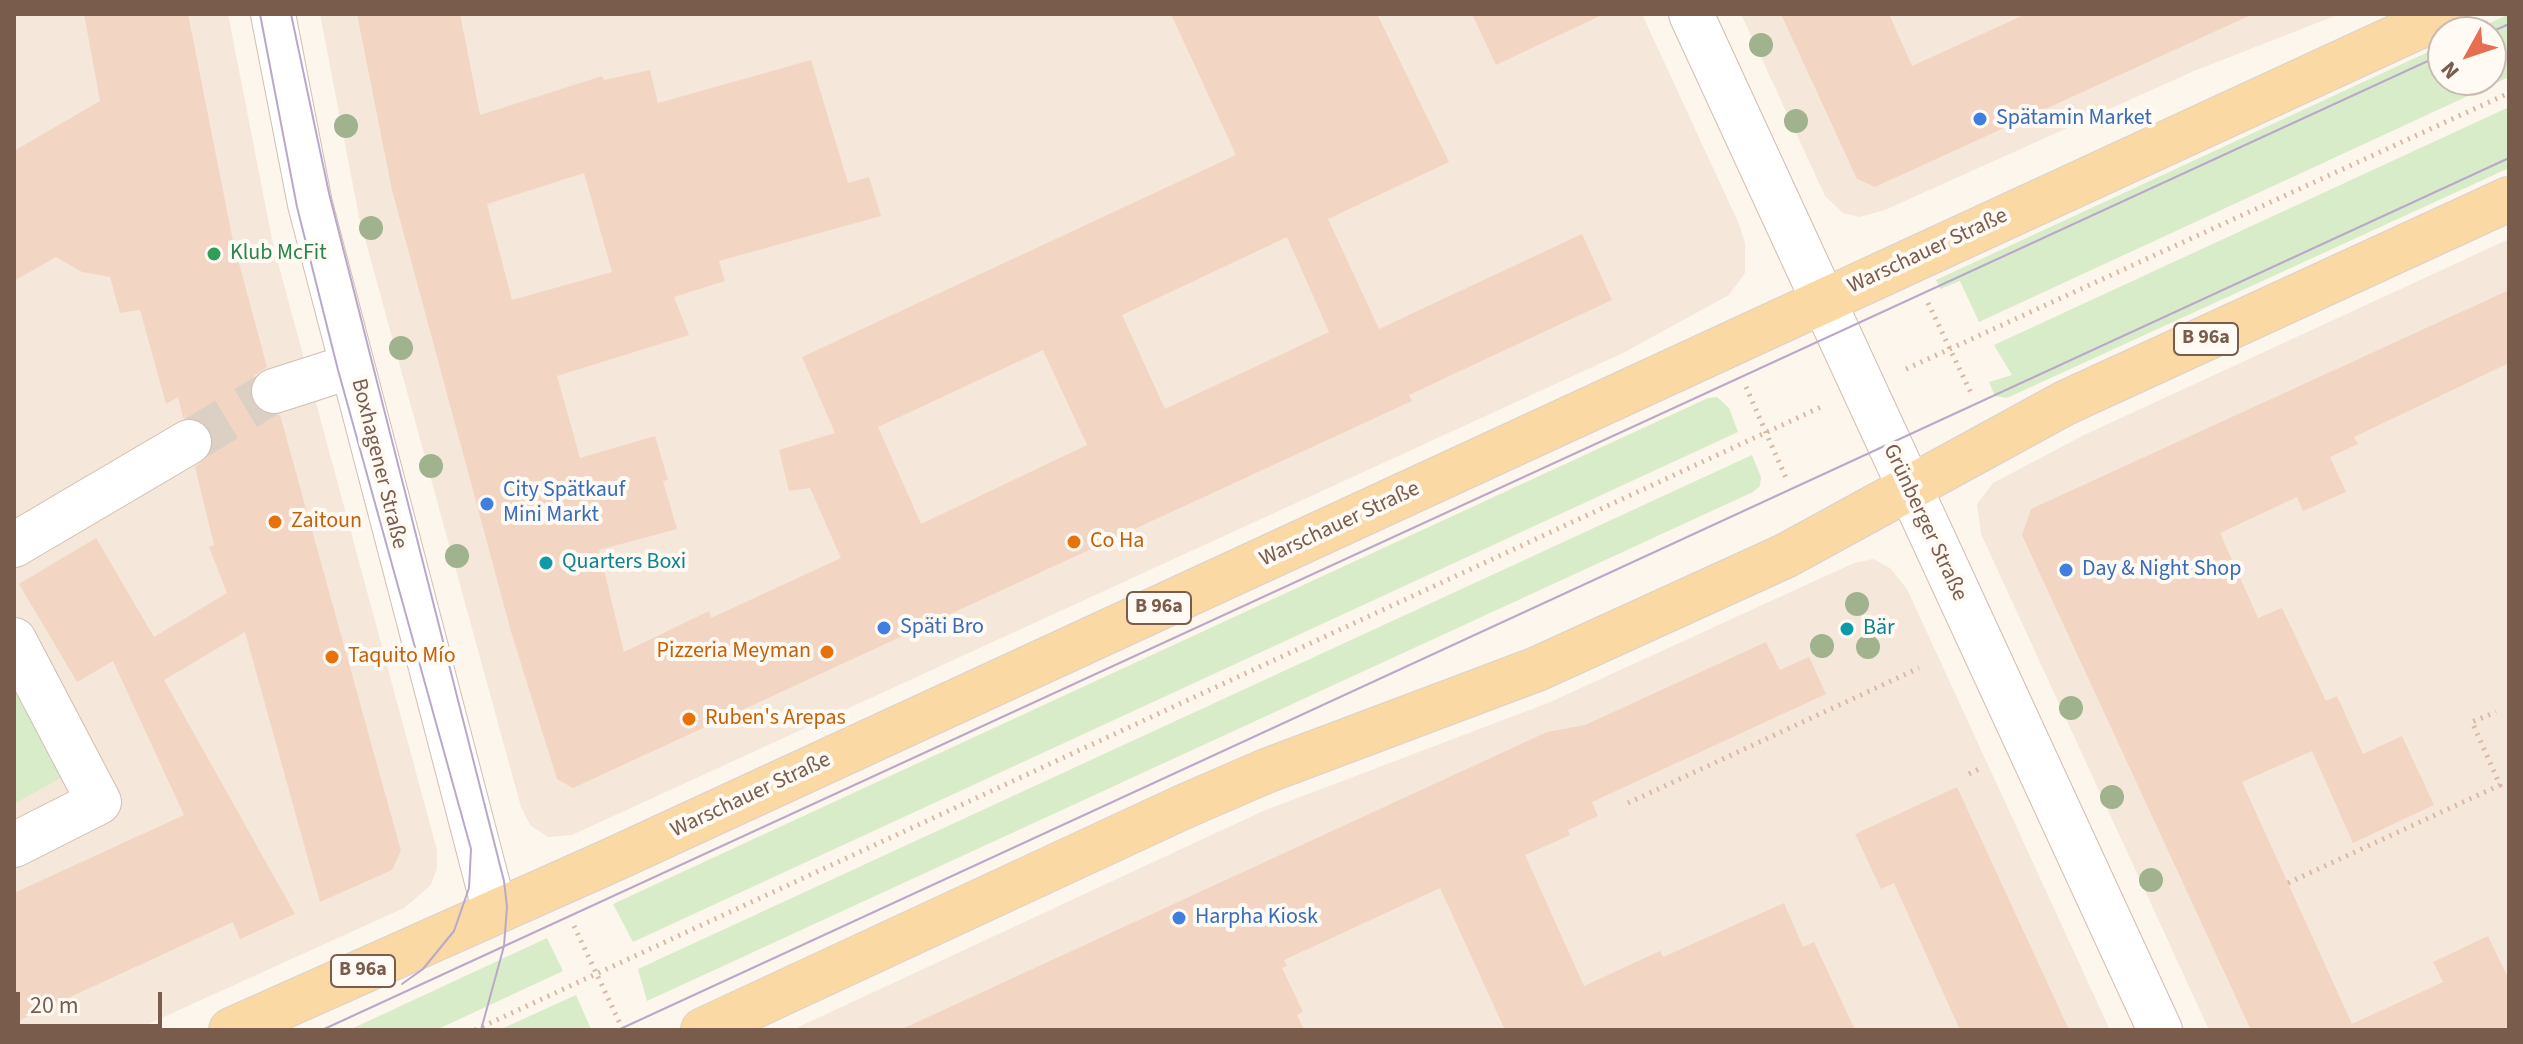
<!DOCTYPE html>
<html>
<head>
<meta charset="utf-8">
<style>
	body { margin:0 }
	#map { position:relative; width:2523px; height:1044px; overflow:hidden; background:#fdf6ec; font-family:"Source Sans 3",sans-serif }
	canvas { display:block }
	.frame { position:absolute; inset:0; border:16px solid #7a5c4d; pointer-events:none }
	.north { position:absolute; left:2427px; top:16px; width:80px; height:80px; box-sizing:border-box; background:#fffaf3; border:2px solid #cabbb1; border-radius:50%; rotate:230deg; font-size:22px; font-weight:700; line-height:32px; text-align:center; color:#7a5c4d }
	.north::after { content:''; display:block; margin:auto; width:28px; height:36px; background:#e76f51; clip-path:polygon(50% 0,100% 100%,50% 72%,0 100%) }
	.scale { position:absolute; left:16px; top:992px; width:146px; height:36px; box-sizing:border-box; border:4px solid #7a5c4d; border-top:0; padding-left:10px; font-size:24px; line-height:28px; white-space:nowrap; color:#7a5c4d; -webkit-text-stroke:6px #fffaf3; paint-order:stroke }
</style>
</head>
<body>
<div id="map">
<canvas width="2523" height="1044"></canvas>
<div class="frame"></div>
<div class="north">N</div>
<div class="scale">20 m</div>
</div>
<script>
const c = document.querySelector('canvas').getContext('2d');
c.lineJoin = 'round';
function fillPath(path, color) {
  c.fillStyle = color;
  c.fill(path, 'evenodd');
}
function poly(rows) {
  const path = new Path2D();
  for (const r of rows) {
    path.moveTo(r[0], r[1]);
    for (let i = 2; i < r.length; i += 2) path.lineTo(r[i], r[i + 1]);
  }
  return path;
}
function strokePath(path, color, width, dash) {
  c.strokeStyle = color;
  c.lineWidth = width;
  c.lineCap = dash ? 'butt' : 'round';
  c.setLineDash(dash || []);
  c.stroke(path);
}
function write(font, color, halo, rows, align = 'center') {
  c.font = font + ' "Source Sans 3",sans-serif';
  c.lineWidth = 8;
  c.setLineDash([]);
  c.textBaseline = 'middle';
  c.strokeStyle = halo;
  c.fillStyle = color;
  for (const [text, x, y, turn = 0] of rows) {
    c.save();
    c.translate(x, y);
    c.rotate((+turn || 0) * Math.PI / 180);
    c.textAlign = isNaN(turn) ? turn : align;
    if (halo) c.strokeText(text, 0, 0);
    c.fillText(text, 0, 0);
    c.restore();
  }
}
fillPath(poly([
	[14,14,228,14,273,244,437,850,437,868,431,885,404,908,135,1030,14,1030],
	[320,14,1642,14,1739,224,1745,243,1745,273,1729,295,1623,353,572,835,548,837,530,825,521,807,359,217],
	[1741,14,2340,14,2194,71,1885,210,1859,217,1843,213,1825,196],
	[2509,239,2509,1030,2209,1030,1981,534,1977,504,1993,483,2084,435],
	[1873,559,1890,568,1907,589,2110,1030,792,1030,1263,811,1548,703,1854,563]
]), '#f5e8da');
fillPath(poly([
	[2509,14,2509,77,1979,322,1960,281,1940,289,1936,280,2443,45,2443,80,2491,80,2491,32,2471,32],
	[2509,107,2509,168,2007,398,1995,396,1989,382,2012,375,1994,345],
	[1717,397,1729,408,1738,432,633,942,613,904,1708,398],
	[1752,455,1761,477,1760,486,1753,492,647,1001,638,969],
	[14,688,20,690,64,776,14,804],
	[547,938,563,971,436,1030,349,1030],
	[576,995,591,1029,499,1030]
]), '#d8ecc9');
fillPath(poly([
	[84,14,188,14,233,241,267,367,255,375,250,386,250,398,258,410,268,415,280,415,401,851,392,870,320,902,245,632,164,680,295,914,240,939,233,922,14,1023,14,893,184,815,113,661,77,682,19,584,96,538,154,637,227,593,209,547,214,545,195,467,211,454,214,441,211,430,201,420,183,418,178,397,166,404,140,310,120,313,110,277,82,272,56,257,14,281,14,151,100,101],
	[357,14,460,14,480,115,602,76,604,80,650,70,658,103,811,60,848,183,869,177,881,216,719,261,725,281,674,297,689,335,557,376,580,458,655,436,668,480,663,481,677,529,599,550,624,652,709,611,711,618,841,558,810,488,789,491,779,450,835,433,802,357,1236,155,1171,14,1377,14,1449,162,1328,219,1379,329,1582,234,1612,300,1409,395,1412,401,573,788,557,779,512,635,392,190],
	[584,173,612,272,512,300,487,204],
	[1287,237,1329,332,1165,409,1122,315],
	[1043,350,1087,445,921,524,878,427],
	[1472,14,1604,14,1496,65],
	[1781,14,1889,14,1912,66,2026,14,2253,14,1875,187,1857,179],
	[2509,290,2509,363,2354,437,2358,444,2330,457,2346,492,2303,511,2297,497,2220,533,2258,618,2282,608,2326,701,2337,696,2363,754,2402,736,2434,805,2353,843,2312,751,2242,782,2352,1024,2443,982,2433,962,2488,936,2509,980,2509,1030,2251,1030,2022,535,2031,509],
	[1766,642,1780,670,1809,657,1826,694,1592,802,1598,816,1568,830,1570,835,1525,855,1584,986,1660,951,1663,957,1784,903,1803,947,1814,942,1855,1030,1505,1030,1440,888,1284,960,1287,966,1282,968,1303,1012,1297,1015,1304,1030,900,1030,1547,732,1585,725],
	[1957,787,2046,980,2069,1030,1960,1030,1894,883,1881,889,1855,834]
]), '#f3d5c3');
strokePath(poly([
	[189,442,274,391]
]), '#dcd0c4', 44, [44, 22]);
const minor = poly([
	[273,14,310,204,495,912],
	[1691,14,2160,1030],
	[274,391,352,366],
	[14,545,189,442],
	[14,640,99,802,14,845]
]);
const major = poly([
	[231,1030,610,861,2446,14],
	[703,1030,1183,807,1266,771,1537,669,1785,556,2065,403,2509,199]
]);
strokePath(minor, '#d1beb0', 46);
strokePath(major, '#dad1cd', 46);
strokePath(poly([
	[1928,303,1972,395],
	[1906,369,2509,93],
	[1746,387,1786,478],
	[1969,774,1981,768],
	[1628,803,1919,668],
	[2288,883,2500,785,2472,722,2496,712],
	[574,926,623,1030],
	[475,1030,1821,407]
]), '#d9b8a5', 5, [2, 6]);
strokePath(minor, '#fff', 44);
strokePath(major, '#fbd9a5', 44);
strokePath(poly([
	[260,14,297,207,338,370,471,849,469,888,454,931,423,969,402,984],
	[291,14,329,193,504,881,507,907,504,946,481,1030],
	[2491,32,2509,24],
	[322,1030,2443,54],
	[618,1030,2509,158]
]), '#b9a8c9', 2);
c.fillStyle = '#a0b28e';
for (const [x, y] of [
	[1761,45],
	[1796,121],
	[346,126],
	[371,228],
	[401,348],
	[431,466],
	[457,556],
	[1857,604],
	[1822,646],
	[1868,647],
	[2071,708],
	[2112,797],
	[2151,880]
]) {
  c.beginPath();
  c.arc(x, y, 12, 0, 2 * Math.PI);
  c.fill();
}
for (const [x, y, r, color] of [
	[1980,119,8,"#3f7fe0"],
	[214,254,8,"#2e9e5b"],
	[487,504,8,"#3f7fe0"],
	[275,522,8,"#e8710a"],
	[1074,542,8,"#e8710a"],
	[546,563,8,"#0f9aa8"],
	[2066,570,8,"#3f7fe0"],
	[884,628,8,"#3f7fe0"],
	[1847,629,8,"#0f9aa8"],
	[827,652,8,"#e8710a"],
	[332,657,8,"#e8710a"],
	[689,719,8,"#e8710a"],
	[1179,918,8,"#3f7fe0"]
]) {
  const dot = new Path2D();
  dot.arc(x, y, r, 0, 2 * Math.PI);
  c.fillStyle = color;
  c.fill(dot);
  strokePath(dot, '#fffaf3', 3);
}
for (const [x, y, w] of [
	[2206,339,64],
	[1159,608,64],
	[363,971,64]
]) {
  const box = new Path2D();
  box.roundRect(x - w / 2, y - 16, w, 32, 6);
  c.fillStyle = '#fffaf3';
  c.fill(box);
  strokePath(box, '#7a5c4d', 2);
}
write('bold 20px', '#7a5c4d', null, [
	["B 96a",2206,339],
	["B 96a",1159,608],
	["B 96a",363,971]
]);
write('22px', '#366cbe', '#fffaf3', [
	["Spätamin Market",1996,119],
	["City Spätkauf",503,491],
	["Mini Markt",503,516],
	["Day & Night Shop",2082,570],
	["Späti Bro",900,628],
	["Harpha Kiosk",1195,918]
], 'left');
write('22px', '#7a5c4d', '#fffaf3', [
	["Warschauer Straße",1928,252,-25],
	["Boxhagener Straße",378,464,76],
	["Grünberger Straße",1924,523,65],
	["Warschauer Straße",1340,525,-25],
	["Warschauer Straße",751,796,-25]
]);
write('22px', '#27864d', '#fffaf3', [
	["Klub McFit",230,254]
], 'left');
write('22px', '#c56008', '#fffaf3', [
	["Zaitoun",291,522],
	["Co Ha",1090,542],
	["Pizzeria Meyman",811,652,"right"],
	["Taquito Mío",348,657],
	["Ruben's Arepas",705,719]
], 'left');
write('22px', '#0d838f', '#fffaf3', [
	["Quarters Boxi",562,563],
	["Bär",1863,629]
], 'left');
</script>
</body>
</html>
